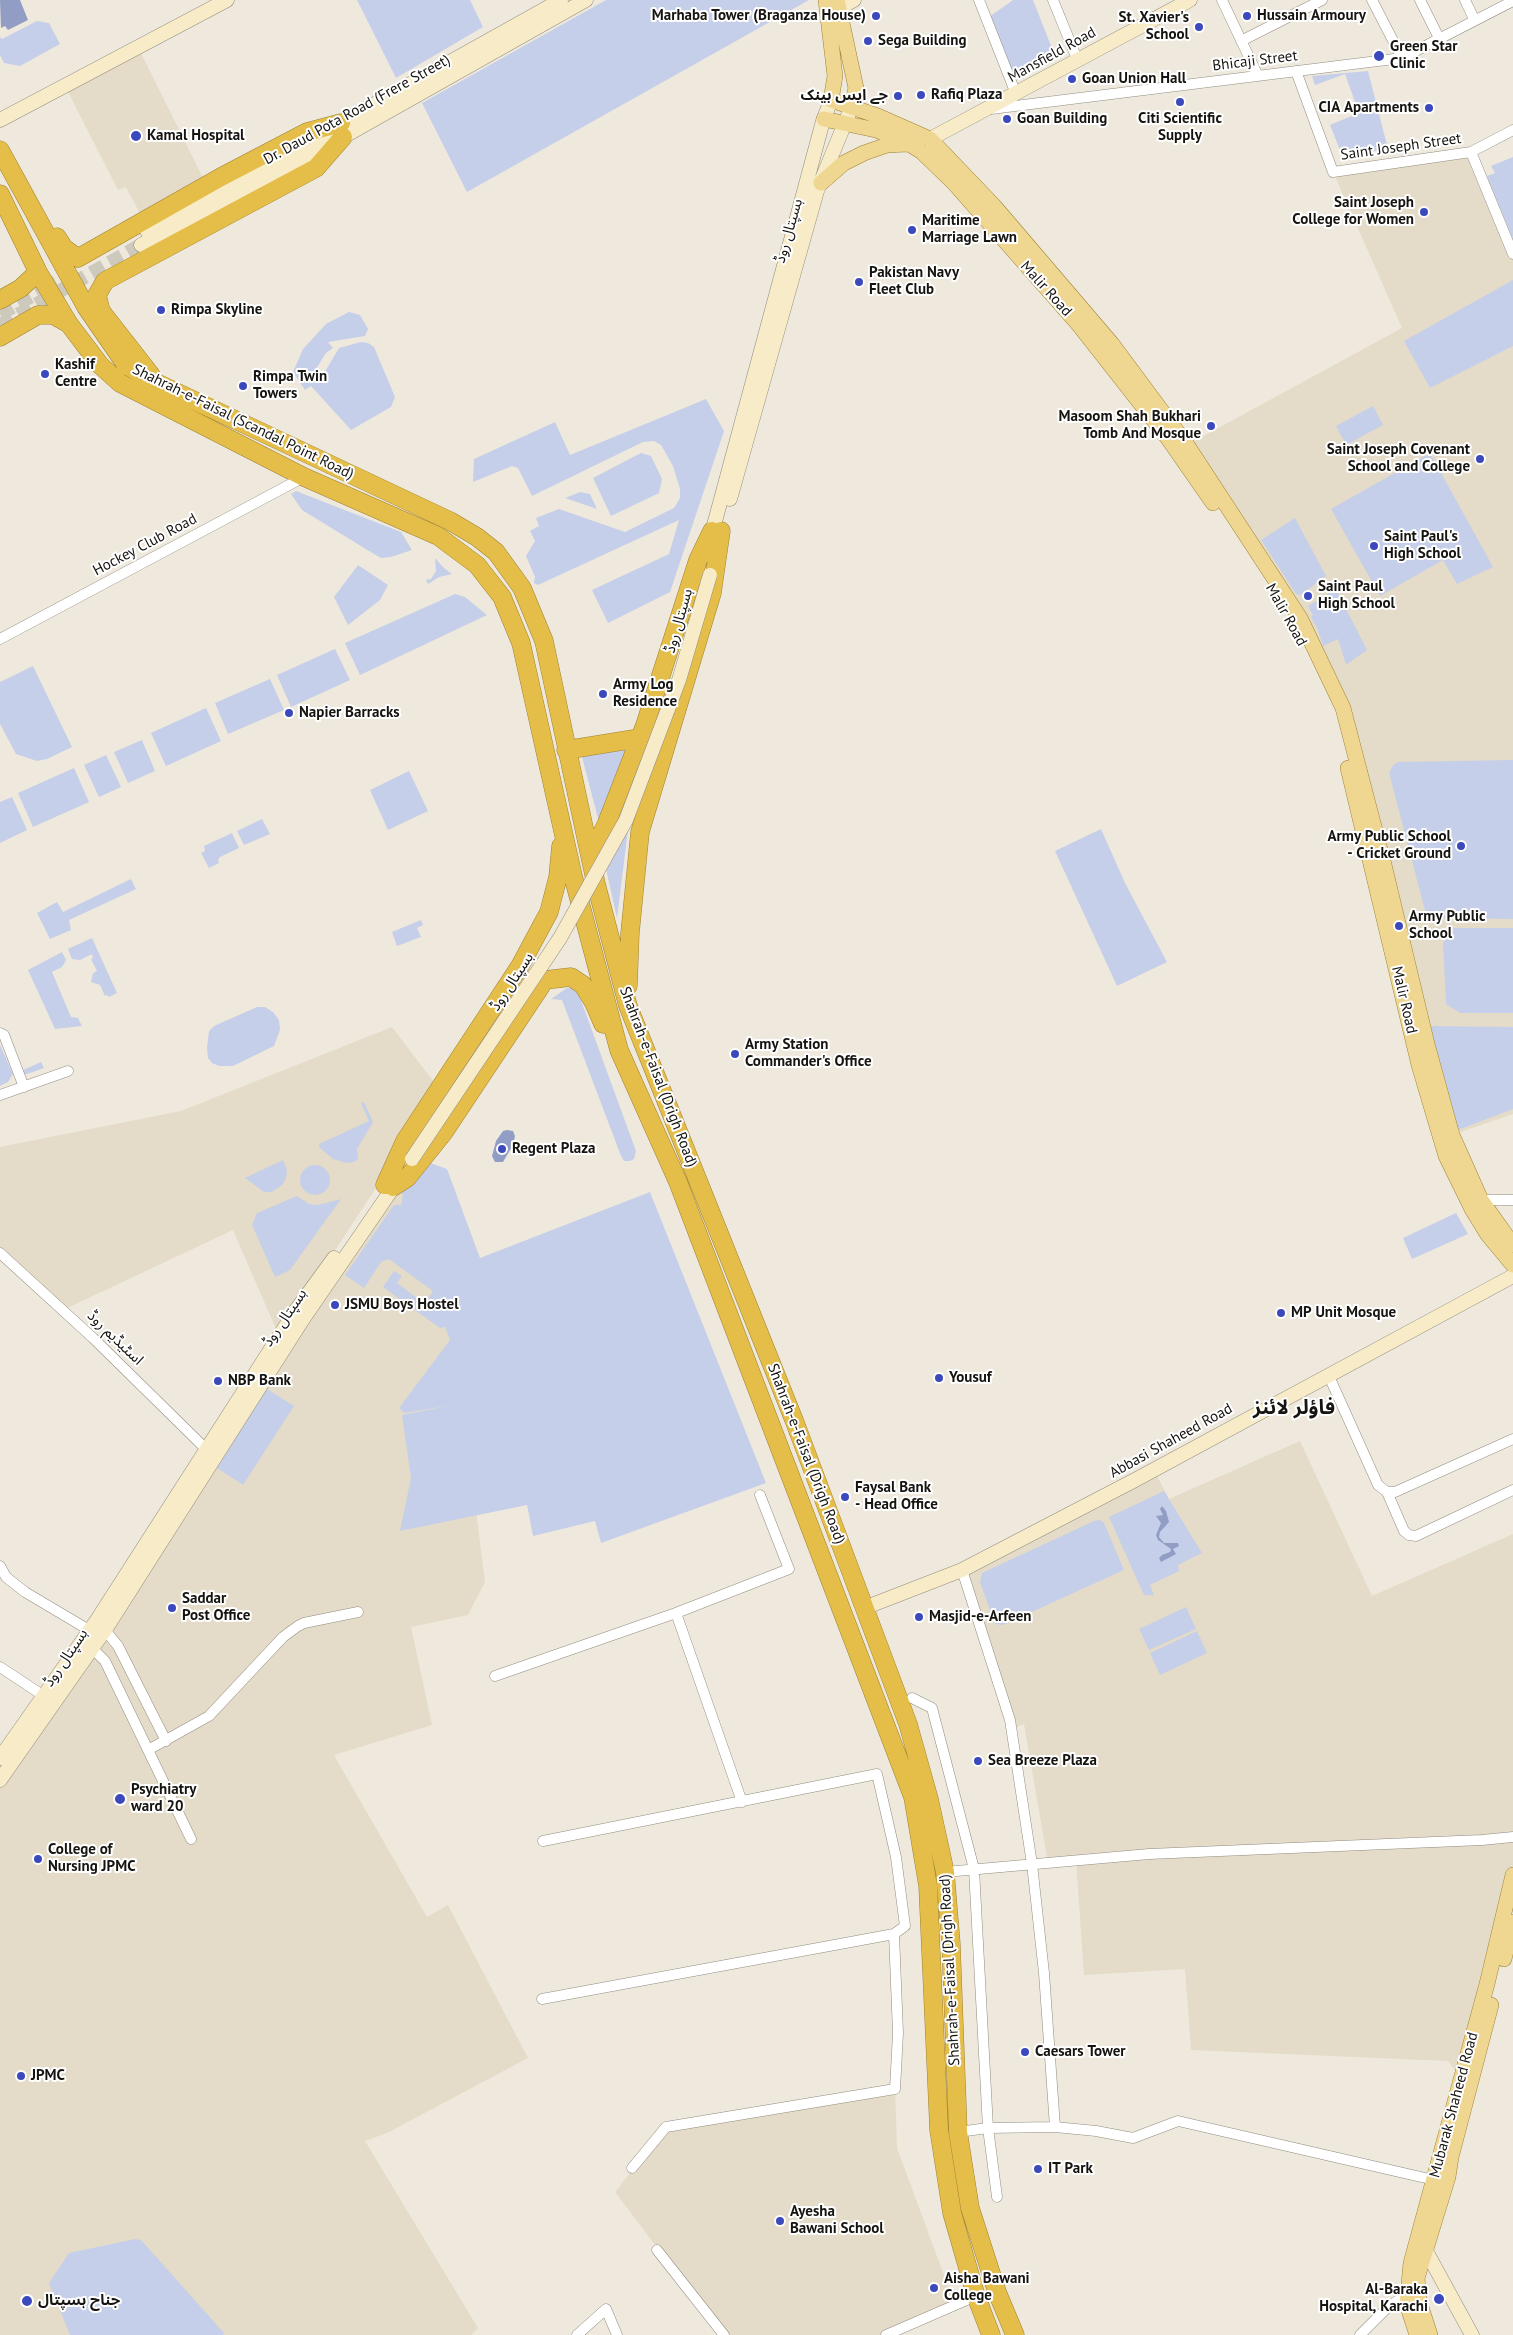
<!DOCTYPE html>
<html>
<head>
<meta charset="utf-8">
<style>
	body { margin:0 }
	canvas { display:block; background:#eee9dc }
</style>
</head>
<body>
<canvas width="1513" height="2335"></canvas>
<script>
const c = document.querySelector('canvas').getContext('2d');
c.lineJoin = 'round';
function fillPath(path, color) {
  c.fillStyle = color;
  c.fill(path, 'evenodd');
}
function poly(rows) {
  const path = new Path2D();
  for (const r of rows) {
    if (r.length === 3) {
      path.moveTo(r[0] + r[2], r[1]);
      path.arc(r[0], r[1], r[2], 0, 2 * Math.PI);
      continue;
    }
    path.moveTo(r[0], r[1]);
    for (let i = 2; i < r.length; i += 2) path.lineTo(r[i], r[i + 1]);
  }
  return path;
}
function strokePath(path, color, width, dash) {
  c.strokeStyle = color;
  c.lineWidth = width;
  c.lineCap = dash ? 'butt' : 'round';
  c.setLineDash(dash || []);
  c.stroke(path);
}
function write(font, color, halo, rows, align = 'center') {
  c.font = font + ' "PT Sans","Noto Sans Arabic",sans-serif';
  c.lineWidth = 4;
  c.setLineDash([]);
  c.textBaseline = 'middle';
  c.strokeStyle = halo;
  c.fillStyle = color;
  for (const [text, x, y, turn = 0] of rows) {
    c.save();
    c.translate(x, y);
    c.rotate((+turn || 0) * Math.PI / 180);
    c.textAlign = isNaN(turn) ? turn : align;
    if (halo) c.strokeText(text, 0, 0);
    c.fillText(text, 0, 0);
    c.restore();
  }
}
fillPath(poly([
	[138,47,207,186,144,221,126,187,118,190,65,86],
	[1471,152,1513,253,1513,1114,1452,1135,1343,708,1300,618,1187,445,1402,328,1333,172],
	[392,1027,440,1090,279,1336,233,1230,63,1310,0,1253,0,1147,181,1111],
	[393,1187,403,1194,487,1383,476,1511,485,1582,468,1615,411,1627,432,1725,334,1755,427,1917,448,1905,528,2058,387,2133,365,2141,478,2328,471,2335,0,2335,0,1779],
	[1300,1441,1372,1596,1513,1534,1513,1889,1465,2084,1448,2061,1191,2050,1185,1969,1084,1975,1076,1861,1048,1863,1024,1724,1012,1729,962,1570,1154,1470,1169,1499],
	[895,2089,897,2148,955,2305,885,2335,723,2335,615,2192,666,2127]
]), '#e4dcc8');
fillPath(poly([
	[357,0,470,0,483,27,396,78],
	[606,0,809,0,467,192,422,103],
	[1013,0,1033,0,1055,56,1011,74,989,17],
	[37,21,49,23,60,44,20,66,4,63,0,55,0,37,2,39],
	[1368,71,1388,149,1342,155,1330,125,1359,113,1345,74,1315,85,1312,76],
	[1513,157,1513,239,1487,176,1495,173,1491,166],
	[1513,280,1513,346,1430,388,1404,341],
	[349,312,360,315,368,329,365,336,328,342,333,348,326,353,314,372,320,380,339,348,361,342,368,343,374,347,395,397,391,407,351,430,311,386,305,390,293,372,303,349,326,324],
	[706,399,724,431,670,592,608,623,592,590,669,554,679,520,538,585,534,583,535,577,526,556,535,541,530,531,539,526,536,518,559,509,625,532,674,508,680,498,680,489,673,466,661,445,654,441,643,442,532,496,518,468,512,466,473,482,474,459,555,422,570,455],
	[1373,406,1383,425,1346,445,1336,426],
	[641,453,651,456,662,479,659,493,611,516,593,478],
	[1430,453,1493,567,1457,584,1443,560,1380,596,1331,509],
	[296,491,401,532,412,550,391,557,381,558,374,554,302,510,291,494],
	[580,492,590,494,597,509,565,498],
	[1295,518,1326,576,1300,595,1296,594,1261,540],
	[435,558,444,568,452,574,439,577,428,584,426,580,431,579,436,571],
	[358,565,388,585,380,600,348,625,334,597],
	[1336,589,1367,650,1346,665,1338,639,1323,646,1317,628,1311,617,1313,615,1308,606],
	[455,594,465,597,487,615,360,675,345,643],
	[335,649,350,680,291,707,277,675],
	[33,666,72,747,47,759,37,761,16,754,0,724,0,682],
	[270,679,284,710,228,734,215,703],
	[206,708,221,741,166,766,151,733],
	[142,740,155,771,128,783,114,752],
	[630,744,600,826,582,757],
	[106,755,121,787,99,797,84,765],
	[1513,760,1513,919,1427,918,1389,773,1393,765,1398,762],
	[74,768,89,802,33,827,18,793],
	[409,771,428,811,388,830,370,790],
	[12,797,27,830,0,843,0,802],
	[262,819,270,834,244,845,237,831],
	[1101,829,1125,883,1167,962,1117,986,1055,851],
	[628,830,617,918,606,869],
	[232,833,239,848,220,857,218,860,219,863,209,868,201,853,205,851,204,846],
	[131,879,136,889,69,920,71,930,50,939,37,913,57,902,63,912],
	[421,920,423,925,417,928,421,937,397,946,392,932],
	[1453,928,1513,928,1513,1013,1460,1013,1446,1004,1443,943,1449,932],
	[92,938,117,993,109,997,107,995,105,996,100,985,91,982,93,973,97,971,91,959,93,958,92,954,80,960,72,959,68,949],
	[62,952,66,960,62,967,52,972,71,1017,78,1018,82,1026,55,1029,28,970],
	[567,988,573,988,579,995,636,1151,634,1159,630,1161,624,1161,621,1156,562,1000,551,999],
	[257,1007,265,1007,273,1012,279,1020,280,1030,274,1046,233,1066,219,1066,212,1063,208,1058,207,1048,209,1031,214,1026],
	[1428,1026,1513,1027,1513,1109,1450,1133],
	[0,1045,13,1074,8,1082,0,1086],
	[41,1062,44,1068,24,1075,21,1071],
	[364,1102,373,1122,357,1149,358,1159,354,1162,346,1163,333,1159,319,1147,319,1144,369,1121,361,1103],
	[283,1160,287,1170,286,1178,282,1185,272,1192,264,1192,245,1178],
	[422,1160,447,1169,480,1258,650,1192,766,1483,601,1543,595,1521,533,1536,527,1505,400,1531,411,1478,402,1415,447,1406,404,1413,399,1408,450,1340,445,1327,440,1328,383,1287,394,1271,402,1276,397,1283,425,1304,433,1291,389,1259,381,1262,364,1288,345,1275,394,1205,401,1205,403,1195,401,1193],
	[315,1180,15],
	[297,1196,309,1204,318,1205,341,1199,290,1270,275,1277,252,1225,257,1213],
	[1456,1213,1468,1234,1412,1259,1403,1238],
	[267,1389,294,1406,243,1485,217,1468],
	[1164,1491,1202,1553,1178,1565,1179,1571,1150,1585,1154,1595,1144,1595,1109,1517],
	[1100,1520,1104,1523,1124,1570,1003,1625,995,1624,980,1582,982,1573,1094,1521],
	[1186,1607,1196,1629,1149,1650,1139,1629],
	[1197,1631,1207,1653,1160,1675,1150,1653],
	[135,2239,141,2240,224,2333,223,2335,70,2335,49,2283,69,2253]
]), '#c6cfe9');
fillPath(poly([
	[0,0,20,0,28,20,8,30,5,26,1,28],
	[507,1130,513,1131,515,1136,513,1145,503,1162,495,1162,492,1156,496,1141,503,1131],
	[1162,1506,1166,1511,1169,1522,1160,1532,1159,1537,1164,1543,1178,1543,1179,1546,1173,1549,1176,1554,1161,1562,1159,1558,1162,1555,1170,1552,1171,1549,1158,1540,1156,1535,1161,1523,1156,1516,1163,1515,1160,1509]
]), '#929dc5');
strokePath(poly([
	[0,314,56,282],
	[0,325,141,245]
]), '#cec9bd', 14, [14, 7]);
const street = poly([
	[979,0,1016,94],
	[1053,0,1077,59],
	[1222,0,1258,76],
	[1372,0,1402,58],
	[1420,0,1439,38],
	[1465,0,1474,19],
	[1241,41,1322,0],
	[1296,71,1333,172,1471,152,1513,254],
	[991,109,1402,58,1513,1],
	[1471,152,1513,130],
	[0,639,304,477],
	[0,1033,4,1035,24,1087],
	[0,1095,68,1071],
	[1481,1200,1513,1200],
	[0,1253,93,1338,205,1448],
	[1328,1374,1378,1485,1387,1492,1395,1492,1513,1439],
	[1387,1492,1404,1531,1409,1535,1416,1536,1513,1490],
	[0,1566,6,1577,25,1592,89,1630],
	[962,1570,1010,1720,1032,1864,1044,1973,1055,2127],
	[676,1613,742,1802],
	[105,1630,118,1646,166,1741],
	[92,1648,105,1661,191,1839],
	[0,1667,44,1696],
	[495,1676,676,1613,789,1569,760,1495],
	[912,1698,932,1708,974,1869,988,2128,997,2197],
	[148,1750,209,1716,283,1637,298,1626,304,1623,358,1612],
	[543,1841,877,1774,896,1857,905,1926,894,1934,898,2033,895,2089,666,2127,632,2168],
	[945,1872,1149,1854,1482,1840,1513,1837],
	[542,1999,894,1934],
	[958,2132,988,2128,1055,2127,1096,2131,1133,2138,1178,2121,1434,2180],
	[657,2250,724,2335],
	[577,2335,606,2309,617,2335],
	[886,2335,976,2296],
	[1360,2335,1388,2307,1411,2292]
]);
const secondary = poly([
	[840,8,854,0],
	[0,120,227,0],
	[930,139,1190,0],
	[147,231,561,0],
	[141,245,343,137,586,0],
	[730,499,817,191,852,106],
	[710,540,823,121,831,100],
	[864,1608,962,1570,1135,1480,1513,1276],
	[0,1758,97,1620,294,1313,334,1258],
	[0,1780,105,1630,303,1319,399,1179],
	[1420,2244,1425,2249,1472,2335]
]);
const primary = poly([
	[826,0,835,76,831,100,878,116,930,139,995,207,1112,344,1187,445,1300,618,1343,708,1384,865,1427,1044,1452,1135,1481,1200,1513,1245],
	[837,0,856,88,852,106],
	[824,119,876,130,903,140,922,152,954,183,1079,325,1167,437,1213,503],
	[821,183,844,163,864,153,887,145,907,144],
	[1348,768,1419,1065,1446,1156,1472,1209,1488,1235,1513,1265],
	[1504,1959,1513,1922],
	[1417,2335,1407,2304,1411,2263,1487,1984,1513,1875],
	[1430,2335,1419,2301,1417,2278,1448,2177,1451,2157,1491,2005]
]);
const highway = poly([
	[0,150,86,307,126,365,157,383,450,521,477,537,496,552,522,588,544,641,596,884,628,1006,794,1420,908,1724,929,1799,945,1872,951,1944,958,2132,970,2208,997,2292,1015,2335],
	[0,194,38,272,69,324,100,365,120,383,304,477,438,536,477,565,502,597,521,643,573,876,619,1050,678,1182,913,1797,928,1886,939,2130,952,2213,976,2296,991,2335],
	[57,237,64,248,78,258,221,177,307,132,341,123],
	[0,300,21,288,38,272],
	[0,337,38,315,53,315,69,324],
	[151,375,101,311,97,295,105,281,316,168,343,137],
	[566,750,640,738],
	[590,856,606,825,645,725,698,560,712,531],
	[628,986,630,933,640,832,712,593,721,531],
	[385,1185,405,1141,520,966,549,912,558,877,561,846],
	[393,1187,407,1178,444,1132,545,980,571,977,583,985,594,1003,603,1024]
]);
strokePath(street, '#918c80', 11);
strokePath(secondary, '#918c80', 15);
strokePath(primary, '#9d8235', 16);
strokePath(highway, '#9d8235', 19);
strokePath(street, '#fff', 10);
strokePath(secondary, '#f7ebc8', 14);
strokePath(primary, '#efd792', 15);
strokePath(highway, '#e5bd49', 18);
const secondaryBridge = poly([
	[412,1159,560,938,626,820,679,680,710,575]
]);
strokePath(secondaryBridge, '#918c80', 15, []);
strokePath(secondaryBridge, '#f7ebc8', 14);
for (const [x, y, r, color] of [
	[876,16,5,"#3b49bc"],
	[1247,16,5,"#3b49bc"],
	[1199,27,5,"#3b49bc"],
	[868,41,5,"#3b49bc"],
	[1379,56,6,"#3b49bc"],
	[1072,79,5,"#3b49bc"],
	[921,95,5,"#3b49bc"],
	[898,96,5,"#3b49bc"],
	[1180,102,5,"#3b49bc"],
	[1429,108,5,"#3b49bc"],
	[1007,119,5,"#3b49bc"],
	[136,136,6,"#3b49bc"],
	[1424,212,5,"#3b49bc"],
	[912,230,5,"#3b49bc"],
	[859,282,5,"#3b49bc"],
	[161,310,5,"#3b49bc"],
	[45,374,5,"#3b49bc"],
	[243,386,5,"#3b49bc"],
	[1211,426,5,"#3b49bc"],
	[1480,459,5,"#3b49bc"],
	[1374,546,5,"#3b49bc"],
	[1308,596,5,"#3b49bc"],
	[603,694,5,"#3b49bc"],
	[289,713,5,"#3b49bc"],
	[1461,846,5,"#3b49bc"],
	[1399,926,5,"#3b49bc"],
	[735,1054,5,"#3b49bc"],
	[502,1149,5,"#3b49bc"],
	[335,1305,5,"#3b49bc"],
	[1281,1313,5,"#3b49bc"],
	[939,1378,5,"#3b49bc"],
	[218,1381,5,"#3b49bc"],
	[845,1497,5,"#3b49bc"],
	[172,1608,5,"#3b49bc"],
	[919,1617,5,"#3b49bc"],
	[978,1761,5,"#3b49bc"],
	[120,1799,6,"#3b49bc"],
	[38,1859,5,"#3b49bc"],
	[1025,2052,5,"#3b49bc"],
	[21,2076,5,"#3b49bc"],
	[1038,2169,5,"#3b49bc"],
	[780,2221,5,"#3b49bc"],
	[934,2288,5,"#3b49bc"],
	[1439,2299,6,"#3b49bc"],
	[27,2301,6,"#3b49bc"]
]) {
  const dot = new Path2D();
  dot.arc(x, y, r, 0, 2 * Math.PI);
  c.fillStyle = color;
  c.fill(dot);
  strokePath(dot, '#fff', 2);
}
write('bold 15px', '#161410', '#fff', [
	["Marhaba Tower (Braganza House)",866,16,"right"],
	["Hussain Armoury",1257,16],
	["St. Xavier's",1189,18,"right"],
	["School",1189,35,"right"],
	["Sega Building",878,41],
	["Green Star",1390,47],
	["Clinic",1390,64],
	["Goan Union Hall",1082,79],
	["Rafiq Plaza",931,95],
	["جے ایس بینک",888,96,"right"],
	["CIA Apartments",1419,108,"right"],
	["Goan Building",1017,119],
	["Citi Scientific",1180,119,"center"],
	["Supply",1180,136,"center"],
	["Kamal Hospital",147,136],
	["Saint Joseph",1414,203,"right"],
	["College for Women",1414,220,"right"],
	["Maritime",922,221],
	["Marriage Lawn",922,238],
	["Pakistan Navy",869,273],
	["Fleet Club",869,290],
	["Rimpa Skyline",171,310],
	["Kashif",55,365],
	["Centre",55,382],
	["Rimpa Twin",253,377],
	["Towers",253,394],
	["Masoom Shah Bukhari",1201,417,"right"],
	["Tomb And Mosque",1201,434,"right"],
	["Saint Joseph Covenant",1470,450,"right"],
	["School and College",1470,467,"right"],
	["Saint Paul's",1384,537],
	["High School",1384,554],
	["Saint Paul",1318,587],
	["High School",1318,604],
	["Army Log",613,685],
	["Residence",613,702],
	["Napier Barracks",299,713],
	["Army Public School",1451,837,"right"],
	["- Cricket Ground",1451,854,"right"],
	["Army Public",1409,917],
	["School",1409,934],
	["Army Station",745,1045],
	["Commander's Office",745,1062],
	["Regent Plaza",512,1149],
	["JSMU Boys Hostel",345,1305],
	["MP Unit Mosque",1291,1313],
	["Yousuf",949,1378],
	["NBP Bank",228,1381],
	["Faysal Bank",855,1488],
	["- Head Office",855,1505],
	["Saddar",182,1599],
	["Post Office",182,1616],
	["Masjid-e-Arfeen",929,1617],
	["Sea Breeze Plaza",988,1761],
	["Psychiatry",131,1790],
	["ward 20",131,1807],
	["College of",48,1850],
	["Nursing JPMC",48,1867],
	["Caesars Tower",1035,2052],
	["JPMC",31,2076],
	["IT Park",1048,2169],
	["Ayesha",790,2212],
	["Bawani School",790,2229],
	["Aisha Bawani",944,2279],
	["College",944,2296],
	["Al-Baraka",1428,2290,"right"],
	["Hospital, Karachi",1428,2307,"right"],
	["جناح ہسپتال",38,2301]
], 'left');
write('15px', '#161410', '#fff', [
	["Mansfield Road",1052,55,-29],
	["Bhicaji Street",1255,61,-7],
	["Dr. Daud Pota Road (Frere Street)",357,110,-29],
	["Saint Joseph Street",1401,147,-8],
	["ہسپتال روڈ",789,231,-74],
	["Malir Road",1046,289,48],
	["Shahrah-e-Faisal (Scandal Point Road)",243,422,26],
	["Hockey Club Road",145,545,-28],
	["Malir Road",1286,615,61],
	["ہسپتال روڈ",679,621,-74],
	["ہسپتال روڈ",512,982,-57],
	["Malir Road",1404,1000,77],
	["Shahrah-e-Faisal (Drigh Road)",658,1077,69],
	["ہسپتال روڈ",285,1318,-56],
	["اسٹیڈیم روڈ",115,1338,44],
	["Abbasi Shaheed Road",1171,1441,-29],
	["Shahrah-e-Faisal (Drigh Road)",806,1454,69],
	["ہسپتال روڈ",66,1658,-56],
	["Shahrah-e-Faisal (Drigh Road)",950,1970,-93],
	["Mubarak Shaheed Road",1454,2105,-75]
]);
write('bold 20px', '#161410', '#fff', [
	["فاؤلر لائنز",1294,1408]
]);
</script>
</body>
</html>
